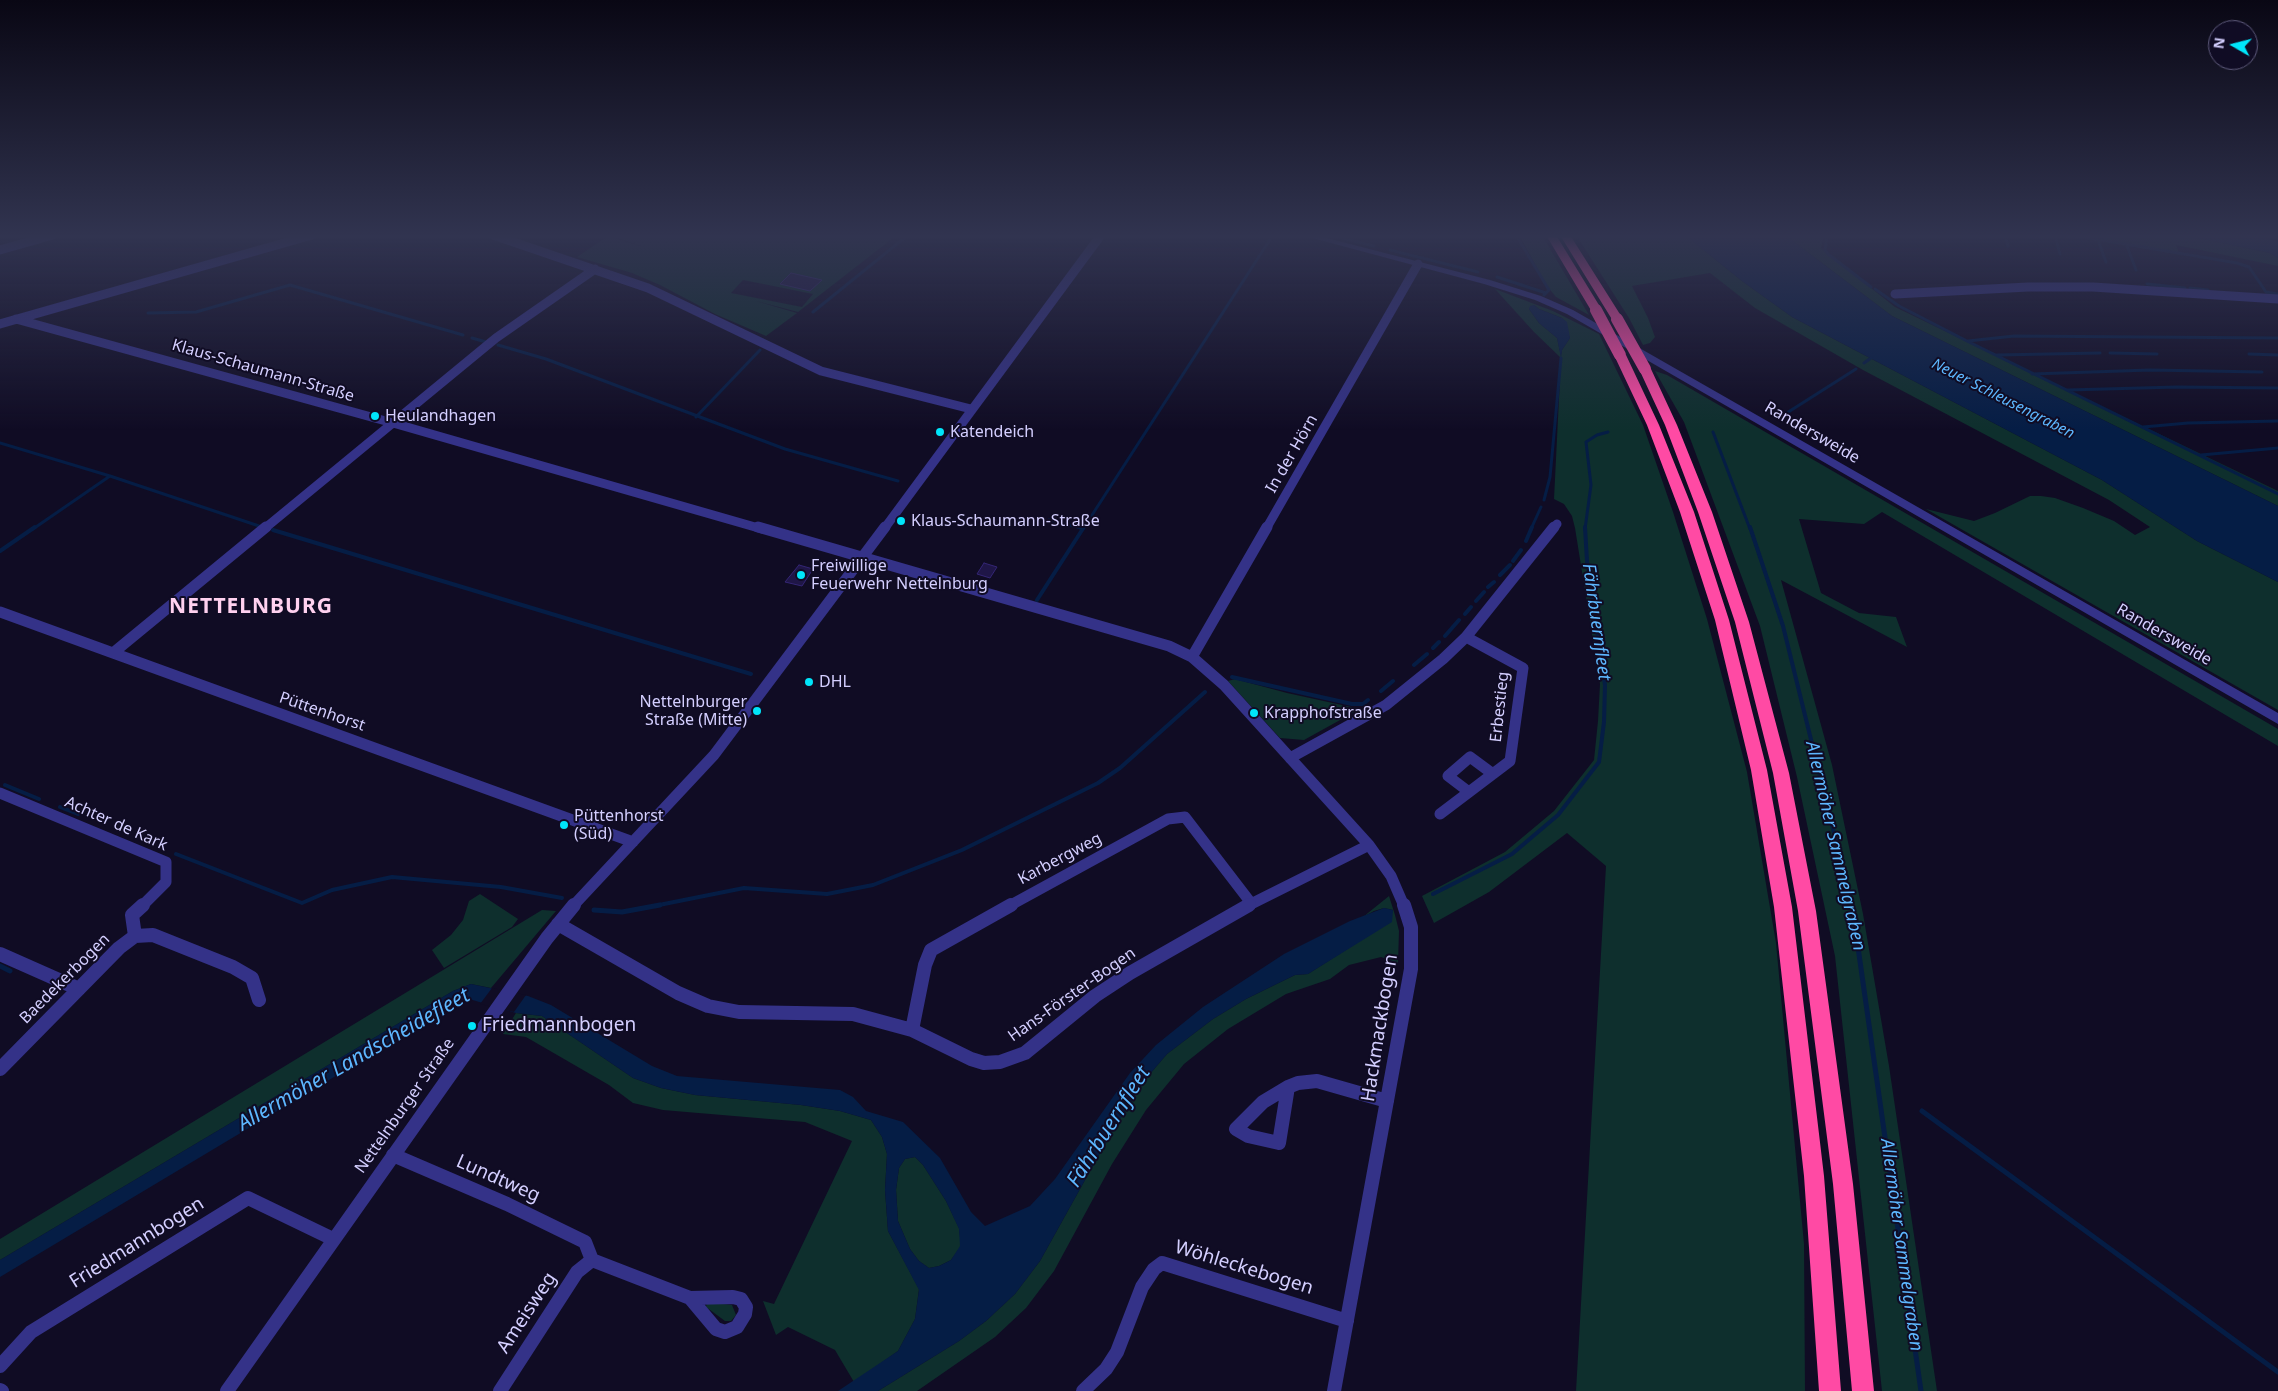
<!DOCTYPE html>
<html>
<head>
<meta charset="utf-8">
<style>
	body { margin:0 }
	#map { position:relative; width:2278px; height:1391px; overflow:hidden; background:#100c24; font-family:"Noto Sans",sans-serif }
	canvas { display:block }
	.north { position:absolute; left:2208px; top:20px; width:50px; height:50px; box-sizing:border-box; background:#100c24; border:1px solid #5e5a7c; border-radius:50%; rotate:278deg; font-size:14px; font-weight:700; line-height:20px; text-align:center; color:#d4cfff }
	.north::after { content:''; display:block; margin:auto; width:18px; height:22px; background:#00e5fa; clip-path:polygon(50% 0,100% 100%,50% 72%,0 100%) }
</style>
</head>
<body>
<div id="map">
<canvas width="2278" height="1391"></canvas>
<div class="north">N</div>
</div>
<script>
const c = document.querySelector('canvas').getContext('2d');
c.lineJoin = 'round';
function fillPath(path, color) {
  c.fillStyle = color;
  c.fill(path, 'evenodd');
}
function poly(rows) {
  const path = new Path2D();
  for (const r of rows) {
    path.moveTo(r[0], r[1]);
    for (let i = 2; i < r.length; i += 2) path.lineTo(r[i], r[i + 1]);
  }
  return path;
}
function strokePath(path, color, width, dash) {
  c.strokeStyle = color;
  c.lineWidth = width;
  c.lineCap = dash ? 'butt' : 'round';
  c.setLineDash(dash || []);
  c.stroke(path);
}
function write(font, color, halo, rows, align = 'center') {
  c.font = font + ' "Noto Sans",sans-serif';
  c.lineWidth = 4;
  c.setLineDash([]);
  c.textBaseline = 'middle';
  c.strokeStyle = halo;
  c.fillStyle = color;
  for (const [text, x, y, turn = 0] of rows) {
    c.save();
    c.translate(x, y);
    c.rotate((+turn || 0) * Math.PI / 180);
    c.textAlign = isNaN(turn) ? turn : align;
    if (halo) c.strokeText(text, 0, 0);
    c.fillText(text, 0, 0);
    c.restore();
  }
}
fillPath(poly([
	[609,235,897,235,798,312,756,301,797,313,766,336,715,314,660,285,632,273,577,257,608,236,644,247],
	[743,280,813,294,802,307,731,293],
	[1519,235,1542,235,1589,315,1556,297,1547,286],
	[1576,235,1685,235,1742,281,1792,317,2102,480,2197,541,2278,582,2278,710,1926,509,1974,521,1995,513,2030,496,2041,496,2055,498,2083,508,2114,521,2135,535,2150,527,2109,500,1863,370,1755,308,1710,273,1632,286,1648,318,1655,337,1650,343,1643,345,1629,318],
	[1785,235,1824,235,1821,248,1895,307,2278,491,2278,506,1892,316],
	[2071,235,2184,235,2270,253,2278,258,2278,266,2176,245,2180,255],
	[1495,289,1553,311,1599,334,1643,425,1673,512,1707,619,1747,772,1776,943,1804,1244,1805,1391,1576,1391,1606,866,1567,833,1489,892,1434,923,1422,896,1505,852,1554,811,1594,760,1598,721,1600,684,1575,528,1572,516,1564,504,1554,499,1561,358,1534,332],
	[1534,305,1539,309,1562,318,1570,338,1562,350,1561,356,1557,338,1539,323,1529,309],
	[1655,371,1667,375,2278,729,2278,746,1882,512,1864,524,1799,519,1821,593,1859,613,1896,617,1907,647,1781,580,1832,765,1863,914,1889,1066,1937,1391,1882,1391,1835,956,1797,777,1760,626,1684,422],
	[1235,679,1287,693,1360,709,1304,740,1280,738,1228,681],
	[480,894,518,919,512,927,444,968,432,950,451,935,463,920,469,901],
	[1389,896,1395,915,1399,931,1398,963,1381,957,1349,965,1330,979,1286,994,1228,1029,1184,1064,1146,1110,1112,1164,1054,1271,1026,1308,995,1337,917,1391,878,1391,959,1341,986,1321,1015,1294,1040,1261,1110,1135,1143,1082,1167,1054,1213,1019,1246,999,1295,975,1308,974,1369,935,1393,910,1384,908,1374,911,1363,917],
	[542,910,556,911,491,988,471,984,453,991,0,1260,0,1239],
	[516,1013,542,1016,633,1078,661,1088,695,1095,801,1105,840,1111,871,1120,882,1137,887,1154,885,1190,888,1231,919,1289,915,1319,898,1351,854,1382,835,1350,788,1327,776,1335,763,1301,774,1304,852,1141,805,1122,663,1110,633,1103,609,1085,526,1037,503,1034],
	[915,1157,923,1165,946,1201,959,1228,961,1246,951,1260,939,1266,929,1268,919,1261,910,1249,898,1221,896,1190,899,1168,905,1159],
	[707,1302,732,1305,736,1315,731,1321,725,1321,706,1307]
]), '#0e2f2d');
fillPath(poly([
	[1685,235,1785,235,1892,316,2278,506,2278,582,2197,541,2102,480,1792,317,1742,281],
	[2184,235,2256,235,2278,242,2278,258,2270,253],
	[1534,305,1539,309,1562,318,1567,322,1570,338,1562,350,1561,358,1557,338,1539,323,1529,309,1530,306],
	[1384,908,1393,910,1392,922,1308,974,1295,975,1246,999,1213,1019,1167,1054,1143,1082,1110,1135,1040,1261,1015,1294,986,1321,959,1341,878,1391,838,1391,898,1351,915,1319,919,1290,888,1231,885,1190,887,1154,882,1137,871,1120,840,1111,801,1105,695,1095,661,1088,633,1078,542,1016,516,1013,466,998,0,1277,0,1260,453,991,471,984,528,996,551,1005,652,1066,677,1076,840,1090,853,1097,866,1111,903,1122,940,1158,971,1212,985,1226,1030,1206,1055,1179,1130,1073,1156,1045,1203,1007,1284,954,1350,921],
	[915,1157,923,1165,946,1201,959,1229,960,1246,951,1260,939,1266,929,1268,919,1261,910,1249,898,1221,896,1190,899,1168,905,1159]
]), '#051d45');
fillPath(poly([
	[492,988,526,995,514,1012,480,1004]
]), '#100c24');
strokePath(poly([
	[1330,235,1374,246],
	[1516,235,1549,290,1544,295],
	[1827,235,1825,250,1828,254,1871,287],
	[2005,235,2008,246],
	[2055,235,2060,254],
	[2072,235,2237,263,2249,267,2266,292,2278,294],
	[2098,240,2106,262],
	[2127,246,2136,270],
	[1390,250,1478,272],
	[1497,277,1546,293],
	[2147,284,2185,288],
	[2190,288,2208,290],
	[1875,289,1899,306,1967,341,2278,494],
	[813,312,908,235],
	[148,313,196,312,290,285,463,335],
	[472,338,486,342],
	[1968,341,2014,336,2278,338],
	[498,345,546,359,785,449,898,481],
	[2110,353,2157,354],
	[2249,354,2278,355],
	[1997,355,2100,353],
	[1864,363,1871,358],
	[2032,374,2150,370,2262,372],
	[2068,390,2177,387,2278,388],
	[1782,416,1856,369],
	[696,417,760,350],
	[2143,427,2188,423,2278,421],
	[1713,432,1750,529],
	[0,443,110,476,33,529],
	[2201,455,2278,448],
	[110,476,259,526],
	[1544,500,1550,477,1561,358],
	[1049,520,1082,528],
	[1083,529,1271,238],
	[1531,529,1541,507],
	[1585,529,1591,485,1586,442,1597,435,1608,432]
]), '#051d45', 3);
strokePath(poly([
	[1079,527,1082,528],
	[1750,527,1783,626,1852,906],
	[273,530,751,674],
	[1526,541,1532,527],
	[0,551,35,527],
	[1513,561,1521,550],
	[1500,575,1510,565],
	[1488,587,1494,582],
	[1037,600,1084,527],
	[1476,601,1484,592],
	[1465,614,1471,607],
	[1445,636,1459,620],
	[1433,648,1439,642],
	[1414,665,1427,654],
	[1232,677,1352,704,1363,704,1368,700],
	[1381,691,1393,681],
	[5,785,39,799],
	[60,807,78,814],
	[176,854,302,903,332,890,392,877,501,887,562,898],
	[1433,894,1512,854,1558,815,1599,762,1604,722,1605,685,1587,561,1585,527],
	[654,906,744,888,827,894,873,885,962,850,1098,783,1120,768,1205,692]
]), '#051d45', 4);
strokePath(poly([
	[1852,905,1921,1391],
	[594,910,622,912,660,905],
	[0,966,10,971],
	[1922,1111,2278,1372]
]), '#051d45', 5);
const building = poly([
	[791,273,822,280,810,291,780,284,791,273],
	[984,563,997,567,990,578,977,574,984,563],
	[799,565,813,569,802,586,785,582,799,565]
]);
fillPath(building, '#1f1647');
strokePath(building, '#342675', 1);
strokePath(poly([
	[493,235,648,288,821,371,971,409],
	[0,250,53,235],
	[1895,294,2028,287,2093,287,2278,299],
	[16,319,393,423,762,529],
	[0,324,312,235],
	[264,529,496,338,595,269],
	[884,529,1101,235],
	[1266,529,1418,264],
	[1553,529,1557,524]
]), '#343288', 9);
strokePath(poly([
	[758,527,1169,646,1192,657,1224,685,1369,845,1391,876,1404,906],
	[0,612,633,842],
	[113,653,266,527],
	[1192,657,1267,527],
	[1290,758,1386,705,1443,659,1466,637,1554,527],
	[1469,792,1448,776,1470,757,1493,774],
	[0,793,166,862,166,882,142,906],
	[1440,814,1510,761,1523,668,1466,637],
	[573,906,714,755,885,527],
	[1009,906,1168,819,1185,817,1251,903],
	[1247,906,1369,845]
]), '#343288', 11);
strokePath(poly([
	[558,924,678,993,708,1006,739,1012,853,1014,912,1030,971,1059,984,1063,1000,1062,1025,1053,1095,996,1130,973,1249,905],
	[135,936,132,915,143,905],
	[0,954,79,989],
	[912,1030,925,965,931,950,1011,905],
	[0,1069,119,948,135,936,153,935,233,967,252,978,259,1000],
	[1288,1087,1279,1143,1248,1136,1236,1129,1263,1102,1288,1087],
	[1288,1087,1298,1083,1317,1081,1387,1101],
	[393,1155,507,1204,585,1242,592,1260,577,1272,500,1391],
	[592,1260,690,1298],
	[733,1297,741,1299,746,1307,745,1314,737,1327,725,1332,716,1329,690,1298,733,1297],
	[0,1366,31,1332,248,1198,333,1239],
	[0,1390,2,1391],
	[227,1391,547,938,574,905],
	[1083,1391,1106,1369,1117,1352,1142,1287,1154,1269,1162,1263,1347,1321],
	[1334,1391,1411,969,1411,927,1404,905]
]), '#343288', 14);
fillPath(poly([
	[1301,235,1315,235,1490,280,1541,296,1573,310,2278,713,2278,724,1567,314,1535,300,1484,284,1301,235]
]), '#343288');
fillPath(poly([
	[1546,235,1556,235,1602,310,1600,312,1592,312,1546,235],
	[1560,235,1570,235,1623,319,1621,321,1613,321,1560,235],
	[1620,352,1626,355,1659,425,1694,512,1729,620,1767,770,1792,907,1824,1176,1841,1391,1819,1391,1804,1176,1774,907,1751,770,1715,620,1680,512,1647,425,1614,355,1620,352],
	[1645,365,1651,369,1677,425,1712,512,1749,622,1789,773,1816,911,1853,1184,1874,1391,1852,1391,1833,1184,1798,911,1773,773,1735,622,1698,512,1665,425,1639,369,1645,365]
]), '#ff4aa4');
strokePath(poly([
	[1596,310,1620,355],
	[1617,319,1645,369]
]), '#ff4aa4', 12);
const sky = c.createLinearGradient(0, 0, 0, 430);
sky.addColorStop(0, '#090714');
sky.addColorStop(0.55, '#313450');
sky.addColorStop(1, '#31345000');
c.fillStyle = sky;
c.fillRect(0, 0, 2278, 430);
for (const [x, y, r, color] of [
	[375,416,5,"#00e5fa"],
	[940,432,5,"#00e5fa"],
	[901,521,5,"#00e5fa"],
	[801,575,5,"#00e5fa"],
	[809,682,5,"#00e5fa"],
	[757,711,5,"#00e5fa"],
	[1254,713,5,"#00e5fa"],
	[564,825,5,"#00e5fa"],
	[472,1026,5,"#00e5fa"]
]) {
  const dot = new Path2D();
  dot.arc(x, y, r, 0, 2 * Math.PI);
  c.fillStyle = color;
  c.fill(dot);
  strokePath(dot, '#100c24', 2);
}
write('italic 15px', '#5db7ff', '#100c24', [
	["Neuer Schleusengraben",2003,399,27]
]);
write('16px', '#d4cfff', '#100c24', [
	["Klaus-Schaumann-Straße",263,371,16],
	["Randersweide",1812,433,30],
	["In der Hörn",1292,454,-60],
	["Randersweide",2164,635,30],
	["Erbestieg",1500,707,-84],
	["Püttenhorst",322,712,19],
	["Achter de Kark",116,824,24],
	["Karbergweg",1060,859,-28],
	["Baedekerbogen",65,979,-45],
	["Hans-Förster-Bogen",1072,995,-35],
	["Nettelnburger Straße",405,1106,-55]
]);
write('16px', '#d4cfff', '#100c24', [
	["Heulandhagen",385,416],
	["Katendeich",950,432],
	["Klaus-Schaumann-Straße",911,521],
	["Freiwillige",811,566],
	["Feuerwehr Nettelnburg",811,584],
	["DHL",819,682],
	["Nettelnburger",747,702,"right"],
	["Straße (Mitte)",747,720,"right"],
	["Krapphofstraße",1264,713],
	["Püttenhorst",574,816],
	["(Süd)",574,834]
], 'left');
write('italic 18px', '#5db7ff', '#100c24', [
	["Fährbuernfleet",1596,622,82],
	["Allermöher Sammelgraben",1835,846,77],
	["Allermöher Sammelgraben",1901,1245,82]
]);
write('19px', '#d4cfff', '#100c24', [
	["Friedmannbogen",482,1026]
], 'left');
write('19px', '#d4cfff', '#100c24', [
	["Hackmackbogen",1380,1028,-81],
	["Lundtweg",498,1179,24],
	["Friedmannbogen",137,1243,-32],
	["Wöhleckebogen",1244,1268,17],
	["Ameisweg",527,1313,-57]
]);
c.letterSpacing = '1px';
write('bold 21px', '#ffd1ef', '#100c24', [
	["NETTELNBURG",251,607]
]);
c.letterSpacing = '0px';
write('italic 21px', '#5db7ff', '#100c24', [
	["Allermöher Landscheidefleet",354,1060,-30],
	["Fährbuernfleet",1109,1127,-58]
]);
</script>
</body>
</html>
